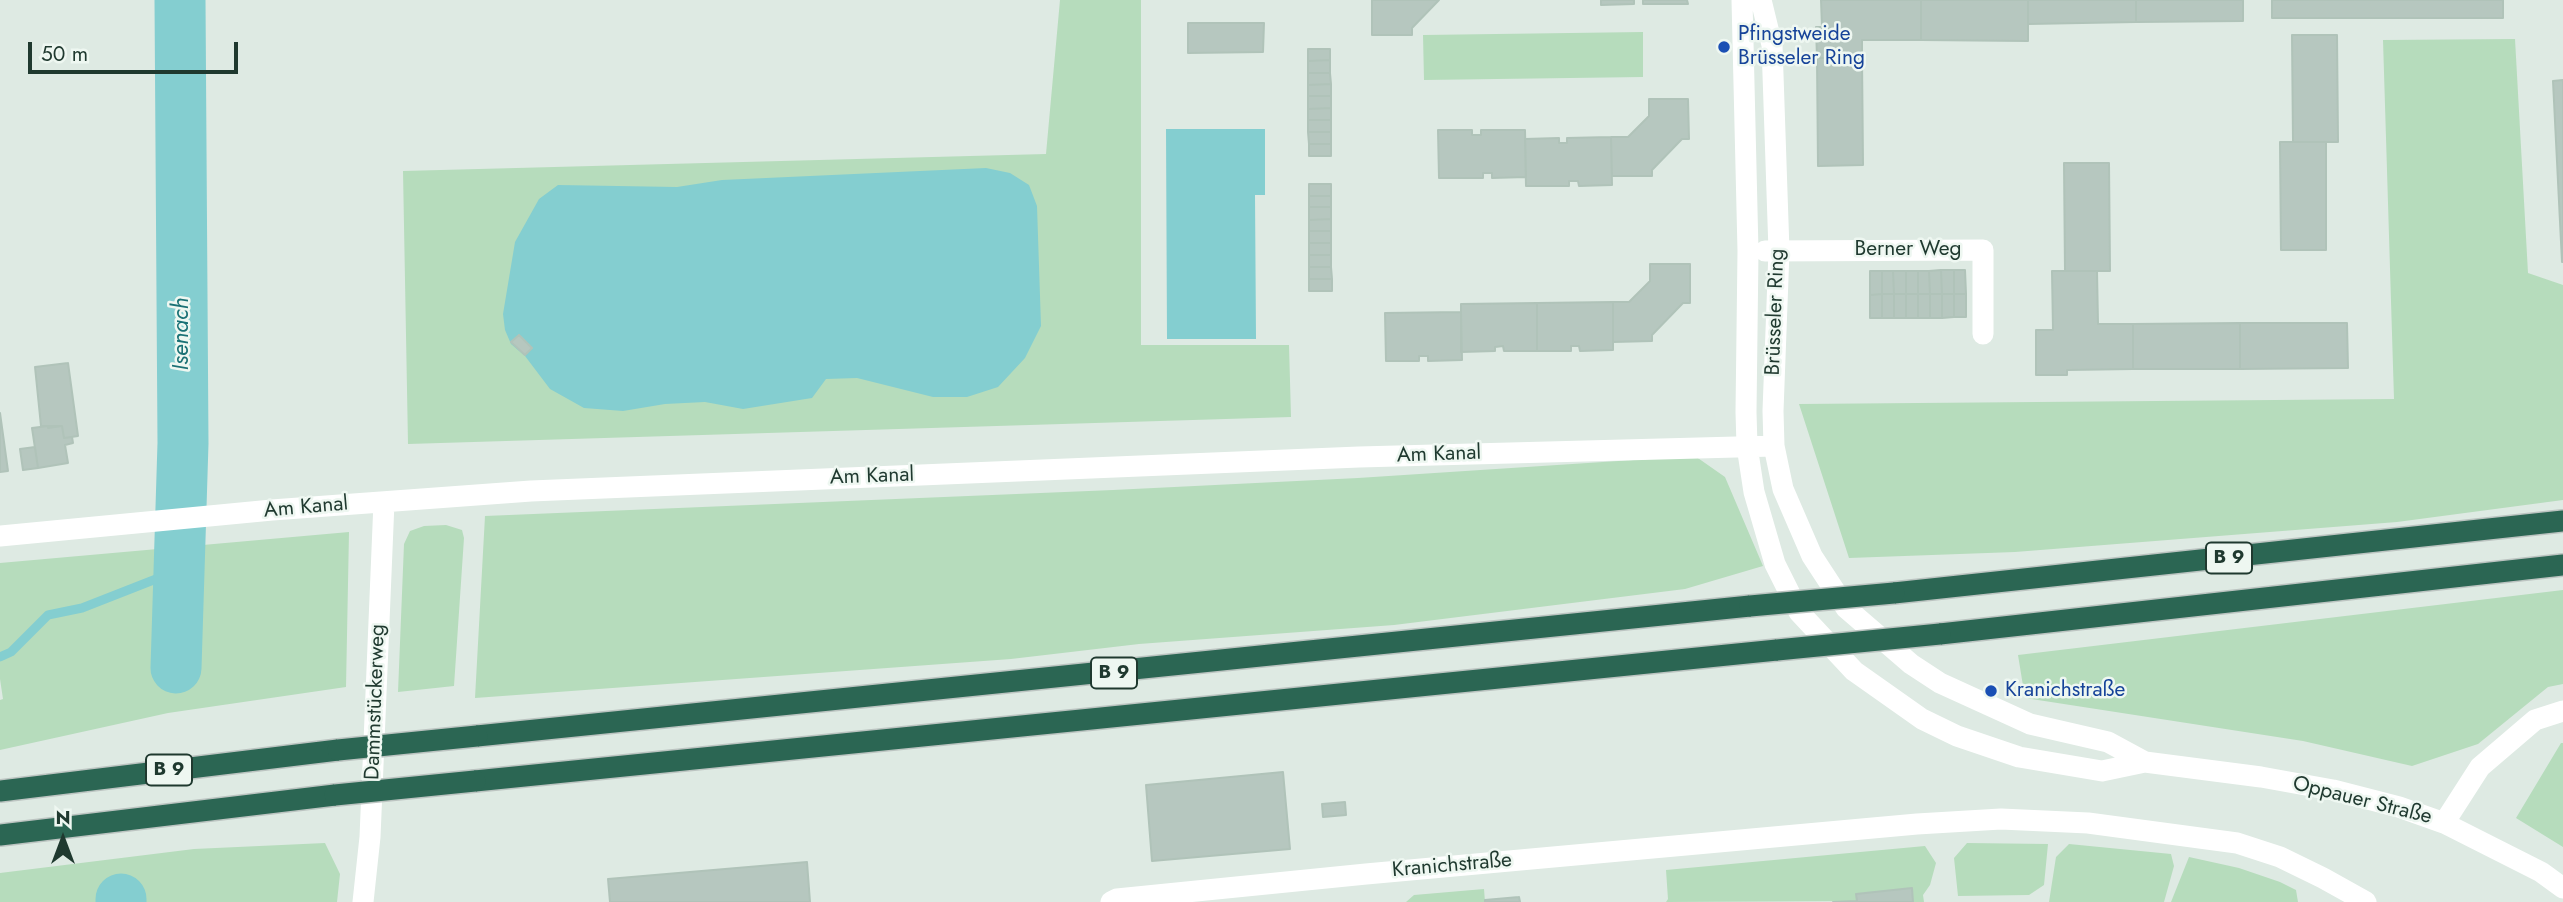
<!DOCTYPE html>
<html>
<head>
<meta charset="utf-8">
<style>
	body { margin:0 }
	#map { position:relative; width:2563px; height:902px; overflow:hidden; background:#deeae3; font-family:Jost,sans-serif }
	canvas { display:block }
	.north { position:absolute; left:28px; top:804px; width:70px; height:70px; -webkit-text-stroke:5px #eef7f1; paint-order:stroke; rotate:0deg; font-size:19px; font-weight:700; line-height:28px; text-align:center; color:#1f392f }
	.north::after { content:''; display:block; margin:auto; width:24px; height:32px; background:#1f392f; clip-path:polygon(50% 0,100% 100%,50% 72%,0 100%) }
	.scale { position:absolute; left:28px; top:42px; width:210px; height:32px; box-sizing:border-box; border:4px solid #1f392f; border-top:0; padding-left:9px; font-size:21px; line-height:24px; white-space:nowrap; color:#1f392f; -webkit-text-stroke:5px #eef7f1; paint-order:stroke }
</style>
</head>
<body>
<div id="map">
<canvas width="2563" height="902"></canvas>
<div class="north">N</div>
<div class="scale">50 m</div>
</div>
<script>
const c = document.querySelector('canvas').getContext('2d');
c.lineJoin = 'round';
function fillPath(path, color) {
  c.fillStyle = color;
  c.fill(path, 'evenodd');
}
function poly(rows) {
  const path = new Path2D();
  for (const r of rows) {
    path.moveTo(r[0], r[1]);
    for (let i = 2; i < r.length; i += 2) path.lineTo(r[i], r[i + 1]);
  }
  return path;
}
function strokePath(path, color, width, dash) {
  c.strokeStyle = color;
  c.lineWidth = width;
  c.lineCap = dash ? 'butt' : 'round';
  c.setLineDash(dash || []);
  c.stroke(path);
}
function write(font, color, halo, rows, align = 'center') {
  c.font = font + ' Jost,sans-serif';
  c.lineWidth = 5;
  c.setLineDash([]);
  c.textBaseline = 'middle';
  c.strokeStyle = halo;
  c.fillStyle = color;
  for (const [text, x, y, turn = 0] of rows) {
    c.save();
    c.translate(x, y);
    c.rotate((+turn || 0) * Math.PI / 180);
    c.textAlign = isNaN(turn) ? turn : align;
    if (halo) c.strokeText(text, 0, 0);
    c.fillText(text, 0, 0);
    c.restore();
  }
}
fillPath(poly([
	[1060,0,1141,0,1141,345,1289,345,1291,417,408,444,403,171,1046,154],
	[1643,32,1643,77,1424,80,1423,35],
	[2515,39,2528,273,2563,285,2563,500,2397,522,2015,552,1849,558,1799,404,2394,399,2383,40],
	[1695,456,1725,477,1763,566,1685,589,1394,625,1139,644,1011,659,475,698,485,516,1113,490,1358,478],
	[446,525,462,530,464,538,454,686,398,692,404,544,410,531,424,526],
	[349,532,346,687,168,713,0,750,0,700,3,699,0,679,0,563],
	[2563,590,2563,684,2548,687,2478,744,2412,766,2303,741,2025,698,2018,655],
	[2561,743,2563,743,2563,847,2516,818],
	[325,843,340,874,337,902,0,902,0,873,194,849],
	[1967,843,2048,844,2044,885,2029,895,1958,896,1954,858],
	[2069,844,2171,854,2174,866,2164,902,2049,902,2056,857],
	[1925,846,1936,863,1930,885,1923,895,1924,902,1913,902,1912,888,1856,894,1857,901,1666,902,1668,899,1666,870],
	[2189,857,2239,868,2280,882,2296,890,2298,902,2171,902],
	[1484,889,1485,902,1406,902,1414,895]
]), '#b6dcbc');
fillPath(poly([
	[1166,129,1265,129,1265,195,1255,195,1256,339,1167,339],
	[986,168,1010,173,1029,185,1037,206,1041,326,1025,358,998,387,967,397,933,397,857,378,826,379,812,398,743,409,705,402,665,404,623,411,584,408,550,389,525,356,511,344,505,330,503,314,515,242,539,199,558,185,677,187,722,180]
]), '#84ced0');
strokePath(poly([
	[0,657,11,652,48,615,82,608,179,570]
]), '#84ced0', 9);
strokePath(poly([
	[176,668,183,443,180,0],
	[121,902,121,899]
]), '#84ced0', 51);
const building = poly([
	[1372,0,1439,0,1412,28,1412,35,1372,35,1372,0],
	[1601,0,1634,0,1634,4,1601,5,1601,0],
	[1643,0,1687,0,1688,4,1643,4,1643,0],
	[1821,0,1921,0,1921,40,1862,40,1862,58,1817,58,1816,27,1822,27,1821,0],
	[1921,0,2028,0,2028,41,1921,40,1921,0],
	[2028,0,2136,0,2136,22,2028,24,2028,0],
	[2136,0,2243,0,2243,21,2136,22,2136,0],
	[2272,0,2503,0,2503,18,2272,18,2272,0],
	[1188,23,1264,23,1263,52,1188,53,1188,23],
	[2292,35,2337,35,2338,142,2293,142,2292,35],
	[1308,49,1330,49,1330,60,1308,61,1308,49],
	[1817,58,1862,58,1863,165,1818,166,1817,58],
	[1330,60,1330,73,1308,73,1308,61,1330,60],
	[1308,73,1330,73,1331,84,1308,85,1308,73],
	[2563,80,2563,262,2562,262,2553,81,2563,80],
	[1331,84,1331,96,1308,96,1308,85,1331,84],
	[1308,96,1331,96,1331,108,1308,109,1308,96],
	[1649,99,1688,99,1689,139,1682,139,1652,170,1652,176,1612,176,1611,137,1628,137,1649,116,1649,99],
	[1331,108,1331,120,1308,120,1308,109,1331,108],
	[1308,120,1331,120,1331,132,1308,132,1308,120],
	[1438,130,1472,130,1472,135,1481,135,1481,130,1525,130,1526,177,1492,178,1492,173,1483,173,1483,178,1439,178,1438,130],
	[1308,132,1331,132,1331,144,1309,144,1308,132],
	[1611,137,1612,185,1579,186,1578,181,1569,181,1569,186,1526,186,1525,139,1559,138,1559,143,1567,143,1567,138,1611,137],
	[2280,142,2326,142,2326,250,2281,250,2280,142],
	[1309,144,1331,144,1331,156,1309,156,1309,144],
	[2064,163,2109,163,2110,271,2065,271,2064,163],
	[1309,184,1331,184,1331,196,1309,196,1309,184],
	[1309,196,1331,196,1331,207,1309,207,1309,196],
	[1309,207,1331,207,1331,219,1309,220,1309,207],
	[1331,219,1331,231,1309,231,1309,220,1331,219],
	[1309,231,1331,231,1331,243,1309,243,1309,231],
	[1309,243,1331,243,1331,255,1309,255,1309,243],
	[1309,255,1331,255,1331,267,1309,267,1309,255],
	[1650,264,1690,264,1690,303,1683,303,1652,335,1652,341,1613,342,1613,302,1629,302,1650,281,1650,264],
	[1309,267,1331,267,1332,279,1309,279,1309,267],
	[1941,270,1942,294,1930,294,1929,271,1941,270],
	[1941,270,1954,270,1954,294,1942,294,1941,270],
	[1954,270,1965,270,1966,294,1954,294,1954,270],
	[1870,271,1882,271,1882,294,1870,295,1870,271],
	[1882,271,1893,271,1894,294,1882,294,1882,271],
	[1893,271,1906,271,1906,294,1894,294,1893,271],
	[1906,271,1918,271,1918,294,1906,294,1906,271],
	[1918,271,1929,271,1930,294,1918,294,1918,271],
	[2052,271,2097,271,2098,324,2133,324,2133,369,2067,370,2067,375,2036,375,2036,330,2053,330,2052,271],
	[1309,279,1332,279,1332,291,1309,291,1309,279],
	[1882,294,1894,294,1894,318,1882,318,1882,294],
	[1882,294,1882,318,1870,318,1870,295,1882,294],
	[1894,294,1906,294,1906,318,1894,318,1894,294],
	[1906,294,1918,294,1918,318,1906,318,1906,294],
	[1918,294,1930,294,1930,318,1918,318,1918,294],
	[1930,294,1942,294,1942,318,1930,318,1930,294],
	[1942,294,1954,294,1954,317,1942,318,1942,294],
	[1954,294,1966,294,1966,317,1954,317,1954,294],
	[1613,302,1613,350,1580,351,1579,346,1571,346,1571,351,1537,351,1537,303,1613,302],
	[1537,303,1537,351,1504,351,1503,346,1495,347,1495,351,1461,352,1461,304,1537,303],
	[1461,312,1462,360,1428,361,1428,356,1419,356,1419,361,1386,361,1385,313,1461,312],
	[2240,323,2240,369,2133,369,2133,324,2240,323],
	[2240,323,2347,323,2348,368,2240,369,2240,323],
	[519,335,532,348,525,355,511,342,519,335],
	[68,363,78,436,64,438,62,426,41,426,35,367,68,363],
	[0,413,8,471,0,472,0,413],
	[48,426,48,428,62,426,64,438,72,437,73,443,65,445,68,463,38,468,32,428,48,426],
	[35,447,38,468,23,470,20,449,35,447],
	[1283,772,1290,849,1152,861,1146,785,1283,772],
	[1345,802,1346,815,1323,817,1322,804,1345,802],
	[807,862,810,902,610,902,608,879,807,862],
	[1912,888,1913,902,1833,902,1857,901,1856,894,1912,888],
	[1519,897,1520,902,1485,902,1485,900,1519,897]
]);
fillPath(building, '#b6c7bf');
strokePath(building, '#b0c3b9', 2);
const highway = poly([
	[1894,593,2563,521],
	[1940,634,2563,565],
	[477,736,1750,606],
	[475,781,1777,650],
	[0,791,338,750],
	[0,835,335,795]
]);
strokePath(highway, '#bcc4c1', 24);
strokePath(poly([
	[1742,0,1748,251,1746,412,1747,446,1754,492,1775,564,1799,612,1854,671,1922,719,1957,736,2019,757,2102,771,2145,762,2261,777,2333,790,2399,807,2444,823,2541,872,2563,888],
	[1761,0,1772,45,1779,251,1773,411,1774,446,1783,489,1812,556,1846,608,1911,664,1940,683,2030,724,2108,742,2145,762],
	[1765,251,1983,250,1983,334],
	[0,536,272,510,531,491,1359,457,1774,446],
	[2444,823,2480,767,2535,720,2563,711],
	[363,902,370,837,384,502],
	[1111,902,1117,899,1366,874,1917,824,2001,819,2088,823,2237,843,2280,857,2323,878,2366,902]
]), '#fff', 21);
strokePath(highway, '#2b6653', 21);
const highwayBridge = poly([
	[1750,606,1894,593],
	[1777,650,1940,634],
	[338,750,477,736],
	[335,795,475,781]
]);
strokePath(highwayBridge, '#bcc4c1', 24, []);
strokePath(highwayBridge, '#2b6653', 21);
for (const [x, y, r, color] of [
	[1724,47,7,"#1a4fb4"],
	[1991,691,7,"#1a4fb4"]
]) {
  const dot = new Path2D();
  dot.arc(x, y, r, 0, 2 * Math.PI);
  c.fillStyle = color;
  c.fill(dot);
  strokePath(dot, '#eef7f1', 2.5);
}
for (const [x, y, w] of [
	[2229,558,46],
	[1114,673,46],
	[169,770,46]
]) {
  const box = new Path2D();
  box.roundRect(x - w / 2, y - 15.5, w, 31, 5);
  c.fillStyle = '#eef7f1';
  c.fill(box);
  strokePath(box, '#1f392f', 2);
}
write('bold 19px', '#1f392f', null, [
	["B 9",2229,558],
	["B 9",1114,673],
	["B 9",169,770]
]);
write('21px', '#164399', '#eef7f1', [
	["Pfingstweide",1738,35],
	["Brüsseler Ring",1738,59],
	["Kranichstraße",2005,691]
], 'left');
write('21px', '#1f392f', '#eef7f1', [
	["Berner Weg",1908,250],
	["Brüsseler Ring",1776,312,-88],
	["Am Kanal",1439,455,-2],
	["Am Kanal",872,477,-2],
	["Am Kanal",306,508,-5],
	["Dammstückerweg",376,702,-88],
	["Oppauer Straße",2362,801,14],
	["Kranichstraße",1452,866,-5]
]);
write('italic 23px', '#1a7175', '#eef7f1', [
	["Isenach",182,334,-90]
]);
</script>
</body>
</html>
